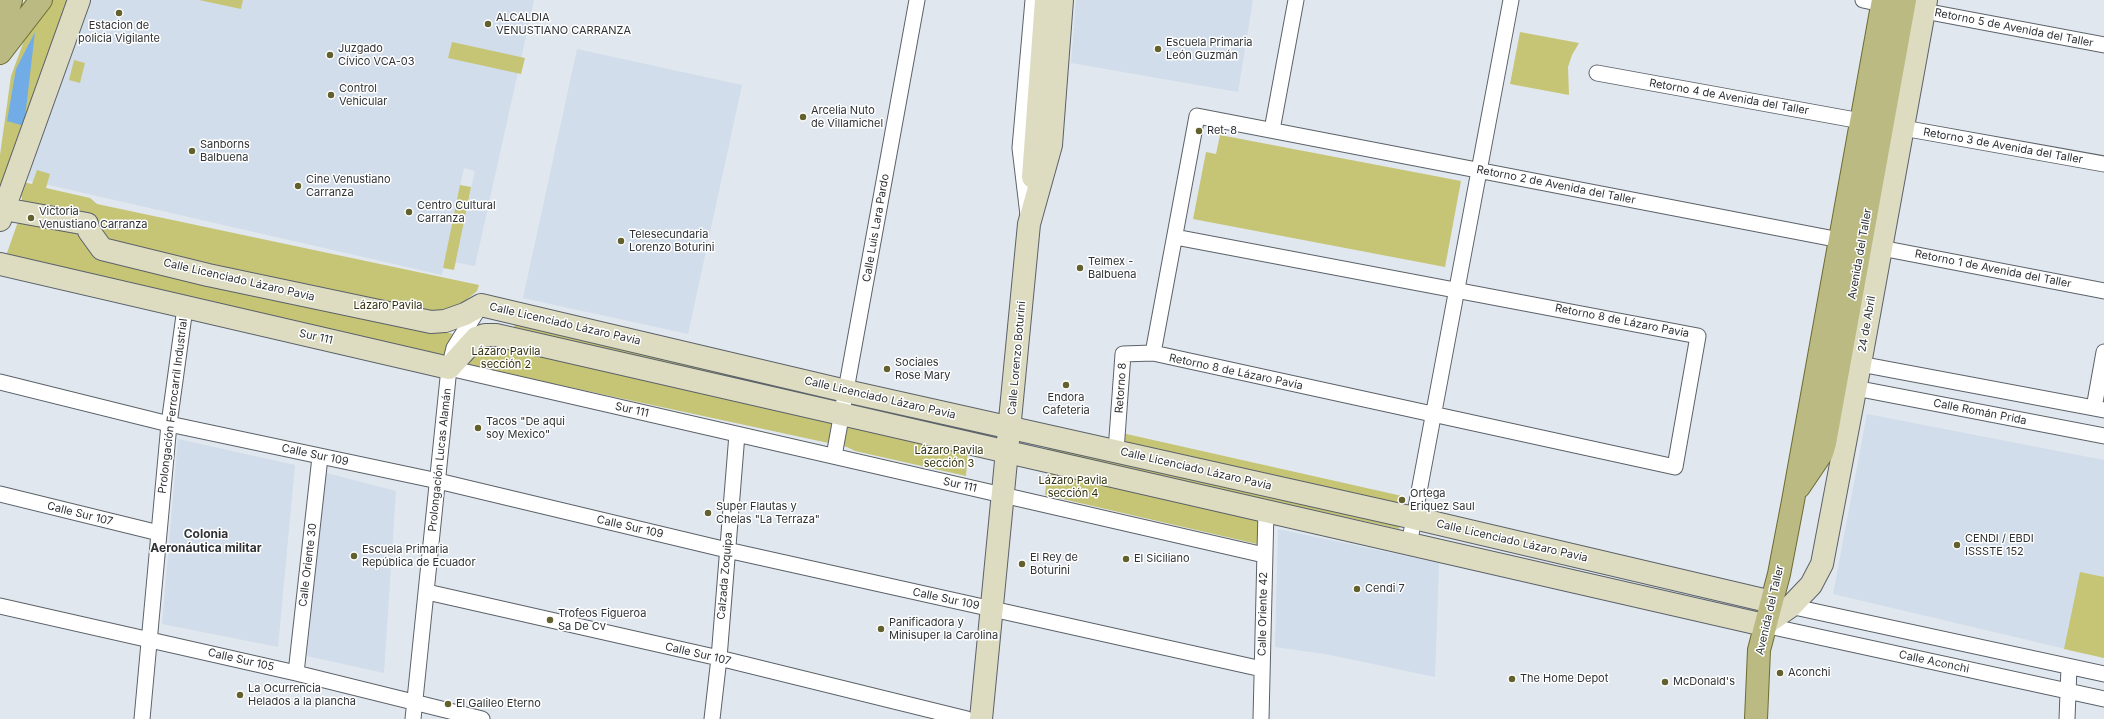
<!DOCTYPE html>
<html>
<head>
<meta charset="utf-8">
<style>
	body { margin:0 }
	canvas { display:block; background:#e0e7ee }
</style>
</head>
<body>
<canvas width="2104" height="719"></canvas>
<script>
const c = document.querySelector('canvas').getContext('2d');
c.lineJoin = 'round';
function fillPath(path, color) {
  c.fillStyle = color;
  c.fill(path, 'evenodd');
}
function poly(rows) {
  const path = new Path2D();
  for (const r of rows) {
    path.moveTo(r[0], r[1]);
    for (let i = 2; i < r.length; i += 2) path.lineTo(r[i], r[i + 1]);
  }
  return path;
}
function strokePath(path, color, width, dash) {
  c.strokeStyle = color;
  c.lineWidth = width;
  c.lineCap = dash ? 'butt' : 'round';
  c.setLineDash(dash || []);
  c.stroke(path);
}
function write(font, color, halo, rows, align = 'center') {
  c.font = font + ' Inter,sans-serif';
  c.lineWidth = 3;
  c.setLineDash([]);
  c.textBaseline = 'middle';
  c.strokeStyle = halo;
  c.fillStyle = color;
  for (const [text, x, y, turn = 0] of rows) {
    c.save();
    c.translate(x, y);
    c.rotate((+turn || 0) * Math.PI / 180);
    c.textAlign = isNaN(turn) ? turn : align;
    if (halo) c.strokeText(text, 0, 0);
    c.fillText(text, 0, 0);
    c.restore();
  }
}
fillPath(poly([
	[90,0,534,0,475,266,454,262,475,171,464,168,442,275,27,180],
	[1076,0,1253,0,1238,92,1071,63],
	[577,49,742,85,688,334,523,298],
	[1867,414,2104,460,2104,658,1833,594],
	[178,439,295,465,278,647,162,624],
	[323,472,396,491,384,673,307,656],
	[1278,529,1439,563,1435,677,1325,654,1275,647]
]), '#d1ddea');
fillPath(poly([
	[39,0,67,0,0,196,0,155,11,76],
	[199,0,243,0,241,9],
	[1520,32,1579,43,1572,55,1568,67,1569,95,1510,84],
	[452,42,525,58,521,74,448,58],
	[74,60,85,63,80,83,69,80],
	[1220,135,1461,181,1445,267,1193,219,1206,152,1216,154],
	[37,170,50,174,46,188,90,198,97,204,479,285,477,291,431,329,968,448,966,476,855,451,847,447,420,355,8,260,7,253,20,216,22,197,17,196,22,182,32,184],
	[460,185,471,187,454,270,443,268],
	[515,323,816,389,814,399,513,332],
	[866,401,967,423,967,432,865,410],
	[1122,433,1402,496,1400,512,1120,444],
	[1048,445,1400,524,1399,529,1047,451],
	[1048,467,1258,516,1257,544,1045,495],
	[2080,572,2104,577,2104,658,2064,649]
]), '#c6c576');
fillPath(poly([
	[35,32,24,126,7,121,16,69]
]), '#72ace6');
const street = poly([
	[1863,0,1882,4],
	[1924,11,2104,45],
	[1597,73,1861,121],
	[1903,128,2104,164],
	[1272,130,1296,0],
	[1028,215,1020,148,1033,0],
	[1881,248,2104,291],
	[1153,353,1197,116,1840,240],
	[1860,364,2104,410],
	[449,368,1264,555],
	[0,382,169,424,438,481,727,550,1262,669],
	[1855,388,2104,436],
	[2094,408,2104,352],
	[1116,451,1123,354,1153,353,1675,467,1698,336,1175,237],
	[834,456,917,0],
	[0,494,159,533],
	[1409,545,1511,0],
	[427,592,719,658,967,719],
	[1785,605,2104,674],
	[0,606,296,673,482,719],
	[1764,625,2104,699],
	[296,673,320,457],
	[142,719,169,424,185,308],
	[413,719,449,368,454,348,479,308],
	[712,719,719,658,737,434],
	[1261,719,1266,510],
	[2067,719,2069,667]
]);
const secondary = poly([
	[1033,177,1046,0],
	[4,209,87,224,89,231,102,249,208,275,431,322,445,321,465,314,481,305,846,391,1414,518,1772,602],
	[0,220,79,0],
	[0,264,449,368,476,338,485,335,496,335,1764,625,1791,606,1811,585,1822,564,1860,364,1926,0],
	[981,719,1029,224,1051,145,1062,0]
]);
const primary = poly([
	[0,37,11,0],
	[0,53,41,0],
	[1799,487,1822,453,1825,443,1905,0],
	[1756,719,1759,650,1779,574,1793,501,1883,0]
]);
strokePath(street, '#5c6269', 17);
strokePath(secondary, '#5c6269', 24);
strokePath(primary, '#6d6c32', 24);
strokePath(street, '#fff', 15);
strokePath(secondary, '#dddcc1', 22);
strokePath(primary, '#bbba83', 22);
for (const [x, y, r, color] of [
	[119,13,4,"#62612e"],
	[488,24,4,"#62612e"],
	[1158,49,4,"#62612e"],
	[330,55,4,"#62612e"],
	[331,95,4,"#62612e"],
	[803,117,4,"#62612e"],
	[1199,131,4,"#62612e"],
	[192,151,4,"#62612e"],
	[298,186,4,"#62612e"],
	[409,212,4,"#62612e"],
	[31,218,4,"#62612e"],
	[621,241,4,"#62612e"],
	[1080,268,4,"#62612e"],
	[887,369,4,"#62612e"],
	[1066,385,4,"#62612e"],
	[478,428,4,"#62612e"],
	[1402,500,4,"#62612e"],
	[708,513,4,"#62612e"],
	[1957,545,4,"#62612e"],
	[354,556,4,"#62612e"],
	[1126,559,4,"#62612e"],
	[1022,564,4,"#62612e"],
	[1357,589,4,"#62612e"],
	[550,620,4,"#62612e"],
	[881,629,4,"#62612e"],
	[1780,673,4,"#62612e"],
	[1512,679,4,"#62612e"],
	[1665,682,4,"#62612e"],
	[240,695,4,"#62612e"],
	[448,704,4,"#62612e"]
]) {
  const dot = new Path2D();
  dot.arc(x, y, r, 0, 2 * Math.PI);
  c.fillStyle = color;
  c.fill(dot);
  strokePath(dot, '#fff', 1.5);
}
write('11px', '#2f3235', '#fff', [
	["ALCALDIA",496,18],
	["VENUSTIANO CARRANZA",496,31],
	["Estacion de",119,26,"center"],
	["policia Vigilante",119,39,"center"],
	["Escuela Primaria",1166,43],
	["León Guzmán",1166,56],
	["Juzgado",338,49],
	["Cívico VCA-03",338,62],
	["Control",339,89],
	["Vehicular",339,102],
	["Arcelia Nuto",811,111],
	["de Villamichel",811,124],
	["Ret. 8",1207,131],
	["Sanborns",200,145],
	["Balbuena",200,158],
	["Cine Venustiano",306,180],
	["Carranza",306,193],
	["Centro Cultural",417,206],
	["Carranza",417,219],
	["Victoria",39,212],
	["Venustiano Carranza",39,225],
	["Telesecundaria",629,235],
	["Lorenzo Boturini",629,248],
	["Telmex -",1088,262],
	["Balbuena",1088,275],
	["Sociales",895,363],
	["Rose Mary",895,376],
	["Endora",1066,398,"center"],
	["Cafeteria",1066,411,"center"],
	["Tacos \"De aqui",486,422],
	["soy Mexico\"",486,435],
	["Ortega",1410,494],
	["Eriquez Saul",1410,507],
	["Super Flautas y",716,507],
	["Chelas \"La Terraza\"",716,520],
	["CENDI / EBDI",1965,539],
	["ISSSTE 152",1965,552],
	["Escuela Primaria",362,550],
	["República de Ecuador",362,563],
	["El Rey de",1030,558],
	["Boturini",1030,571],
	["El Siciliano",1134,559],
	["Cendi 7",1365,589],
	["Trofeos Figueroa",558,614],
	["Sa De Cv",558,627],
	["Panificadora y",889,623],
	["Minisuper la Carolina",889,636],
	["Aconchi",1788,673],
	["The Home Depot",1520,679],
	["McDonald's",1673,682],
	["La Ocurrencia",248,689],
	["Helados a la plancha",248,702],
	["El Galileo Eterno",456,704]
], 'left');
write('11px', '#2f3235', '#fff', [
	["Retorno 5 de Avenida del Taller",2014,28,11],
	["Retorno 4 de Avenida del Taller",1729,97,10],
	["Retorno 3 de Avenida del Taller",2003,146,10],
	["Retorno 2 de Avenida del Taller",1556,185,11],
	["Calle Luis Lara Pardo",876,228,-80],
	["Avenida del Taller",1860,254,-80],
	["Retorno 1 de Avenida del Taller",1993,269,11],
	["Calle Licenciado Lázaro Pavia",239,280,13],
	["Retorno 8 de Lázaro Pavia",1622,321,11],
	["Calle Licenciado Lázaro Pavia",565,324,13],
	["24 de Abril",1867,324,-80],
	["Sur 111",316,337,13],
	["Calle Lorenzo Boturini",1017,358,-85],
	["Retorno 8 de Lázaro Pavia",1236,372,12],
	["Retorno 8",1121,388,-86],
	["Calle Licenciado Lázaro Pavia",880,398,13],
	["Prolongación Ferrocarril Industrial",173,406,-83],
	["Sur 111",632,410,13],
	["Calle Román Prida",1980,412,11],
	["Calle Sur 109",315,455,12],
	["Prolongación Lucas Alamán",440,460,-84],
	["Calle Licenciado Lázaro Pavia",1196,469,13],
	["Sur 111",960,485,13],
	["Calle Sur 107",80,514,14],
	["Calle Sur 109",630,527,13],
	["Calle Licenciado Lázaro Pavia",1512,541,13],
	["Calle Oriente 30",308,565,-83],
	["Calzada Zoquipa",725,576,-85],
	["Calle Sur 109",946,599,12],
	["Avenida del Taller",1770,610,-77],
	["Calle Oriente 42",1263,614,-89],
	["Calle Sur 107",698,654,13],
	["Calle Sur 105",241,660,13],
	["Calle Aconchi",1934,662,12]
]);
write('11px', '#33320e', '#fff', [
	["Lázaro Pavila",388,306],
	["Lázaro Pavila",506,352],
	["sección 2",506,365],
	["Lázaro Pavila",949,451],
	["sección 3",949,464],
	["Lázaro Pavila",1073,481],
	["sección 4",1073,494]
]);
write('bold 12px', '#2f3235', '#fff', [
	["Colonia",206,534],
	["Aeronáutica militar",206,548]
]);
</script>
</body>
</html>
